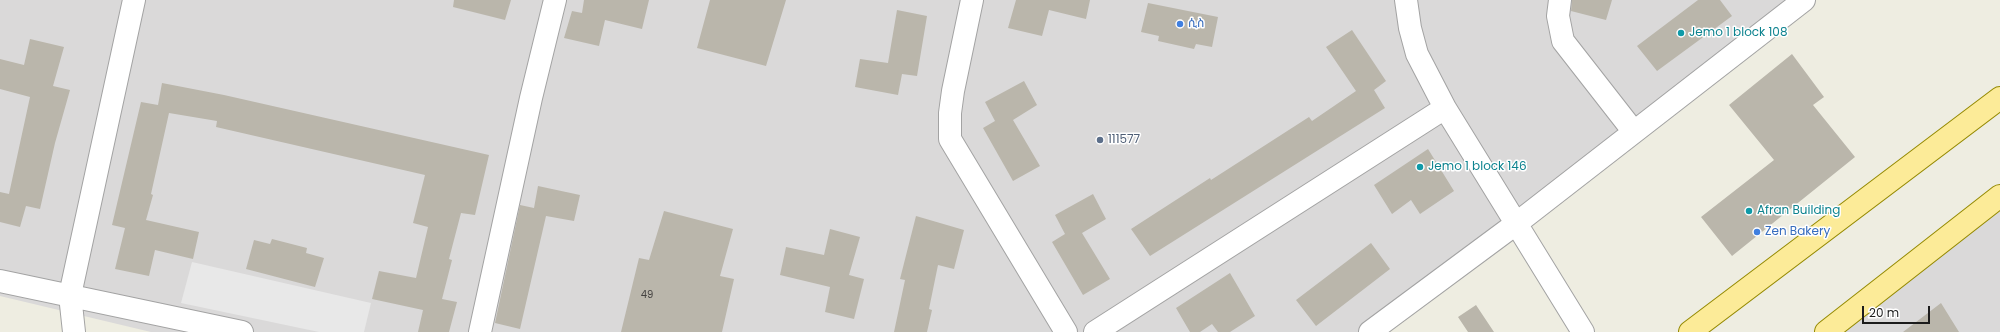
<!DOCTYPE html>
<html>
<head>
<meta charset="utf-8">
<style>
	body { margin:0 }
	#map { position:relative; width:2000px; height:332px; overflow:hidden; background:#eeede1; font-family:Poppins,sans-serif }
	canvas { display:block }
	.scale { position:absolute; left:1862px; top:306px; width:68px; height:18px; box-sizing:border-box; border:2px solid #1c1c1c; border-top:0; padding-left:5px; font-size:12px; line-height:14px; white-space:nowrap; color:#1c1c1c; -webkit-text-stroke:3px #fff; paint-order:stroke }
</style>
</head>
<body>
<div id="map">
<canvas width="2000" height="332"></canvas>
<div class="scale">20 m</div>
</div>
<script>
const c = document.querySelector('canvas').getContext('2d');
c.lineJoin = 'round';
function fillPath(path, color) {
  c.fillStyle = color;
  c.fill(path, 'evenodd');
}
function poly(rows) {
  const path = new Path2D();
  for (const r of rows) {
    path.moveTo(r[0], r[1]);
    for (let i = 2; i < r.length; i += 2) path.lineTo(r[i], r[i + 1]);
  }
  return path;
}
function strokePath(path, color, width, dash) {
  c.strokeStyle = color;
  c.lineWidth = width;
  c.lineCap = dash ? 'butt' : 'round';
  c.setLineDash(dash || []);
  c.stroke(path);
}
function write(font, color, halo, rows, align = 'center') {
  c.font = font + ' Poppins,"Noto Sans Ethiopic",sans-serif';
  c.lineWidth = 3;
  c.setLineDash([]);
  c.textBaseline = 'middle';
  c.strokeStyle = halo;
  c.fillStyle = color;
  for (const [text, x, y, turn = 0] of rows) {
    c.save();
    c.translate(x, y);
    c.rotate((+turn || 0) * Math.PI / 180);
    c.textAlign = isNaN(turn) ? turn : align;
    if (halo) c.strokeText(text, 0, 0);
    c.fillText(text, 0, 0);
    c.restore();
  }
}
fillPath(poly([
	[0,0,1815,0,1812,8,1380,332,151,332,0,296],
	[2000,202,2000,332,1834,332]
]), '#dad9d9');
fillPath(poly([
	[192,262,371,303,364,332,319,332,181,303]
]), '#e8e8e8');
fillPath(poly([
	[454,0,511,0,505,20,453,7],
	[584,0,649,0,642,29,605,20,599,46,564,38,572,11,582,13],
	[710,0,786,0,766,66,697,48],
	[1016,0,1090,0,1086,19,1049,10,1042,36,1008,28],
	[1572,0,1612,0,1606,20,1571,11],
	[1698,0,1720,0,1732,16,1657,71,1637,46],
	[1148,3,1218,17,1212,47,1196,44,1194,49,1158,41,1159,36,1141,32],
	[897,10,927,16,917,76,902,74,898,95,855,87,860,59,888,63],
	[1352,30,1386,81,1374,90,1385,108,1150,256,1131,229,1210,178,1211,180,1309,117,1312,121,1356,91,1326,47],
	[30,39,64,47,53,86,70,90,55,143,40,209,26,206,20,227,0,222,0,192,9,194,30,97,0,89,0,59,24,65],
	[1792,54,1824,97,1813,105,1855,157,1732,256,1701,217,1774,160,1729,105],
	[1024,81,1037,105,1013,120,1040,166,1013,181,983,128,995,121,985,102],
	[162,83,224,95,489,155,475,215,461,213,449,259,452,260,442,299,457,302,449,332,418,332,423,310,372,299,379,271,416,278,428,227,413,223,425,175,216,127,217,121,169,113,151,194,153,195,146,220,199,232,193,259,155,250,149,276,115,269,125,228,112,225,141,102,158,105],
	[1428,149,1454,191,1420,214,1411,200,1392,214,1374,185],
	[538,186,580,195,574,221,546,216,520,329,495,323,520,205,534,208],
	[1093,194,1106,219,1082,233,1110,279,1083,295,1052,242,1065,234,1055,215],
	[664,211,733,229,720,276,734,279,722,332,621,332,639,258,649,260],
	[916,216,964,230,954,269,938,265,929,309,932,310,927,332,894,332,905,280,900,279],
	[830,229,860,237,849,275,864,279,854,319,825,312,830,287,780,275,786,247,824,255],
	[272,239,307,248,306,253,324,258,315,287,246,269,254,240,270,244],
	[1371,243,1390,269,1316,326,1296,300],
	[1230,273,1255,316,1230,332,1218,332,1212,324,1200,332,1190,332,1176,308],
	[1941,303,1959,332,1903,332],
	[1476,305,1494,332,1468,332,1458,317]
]), '#bab6ab');
const street = poly([
	[972,0,953,91,950,113,950,139,1066,332],
	[1406,0,1410,28,1417,54,1445,108,1583,332],
	[1560,0,1558,16,1563,41,1634,132],
	[0,281,242,332],
	[74,332,70,295,134,0],
	[480,332,531,98,555,0],
	[1095,332,1445,108],
	[1370,332,1517,223,1804,0]
]);
const primary = poly([
	[1690,332,2000,98],
	[1826,332,2000,196]
]);
strokePath(street, '#a3a3a3', 24);
strokePath(primary, '#948900', 24);
strokePath(street, '#fff', 22);
strokePath(primary, '#fceb98', 22);
for (const [x, y, r, color] of [
	[1180,24,4,"#3f7fe0"],
	[1681,33,4,"#0f9aa8"],
	[1100,140,4,"#5c6f8a"],
	[1420,167,4,"#0f9aa8"],
	[1749,211,4,"#0f9aa8"],
	[1757,232,4,"#3f7fe0"]
]) {
  const dot = new Path2D();
  dot.arc(x, y, r, 0, 2 * Math.PI);
  c.fillStyle = color;
  c.fill(dot);
  strokePath(dot, '#fff', 1.5);
}
write('10px', '#444240', null, [
	["49",647,295]
]);
write('12px', '#366cbe', '#fff', [
	["ሲስ",1188,24],
	["Zen Bakery",1765,232]
], 'left');
write('12px', '#0d838f', '#fff', [
	["Jemo 1 block 108",1689,33],
	["Jemo 1 block 146",1428,167],
	["Afran Building",1757,211]
], 'left');
write('12px', '#4e5e75', '#fff', [
	["111577",1108,140]
], 'left');
</script>
</body>
</html>
